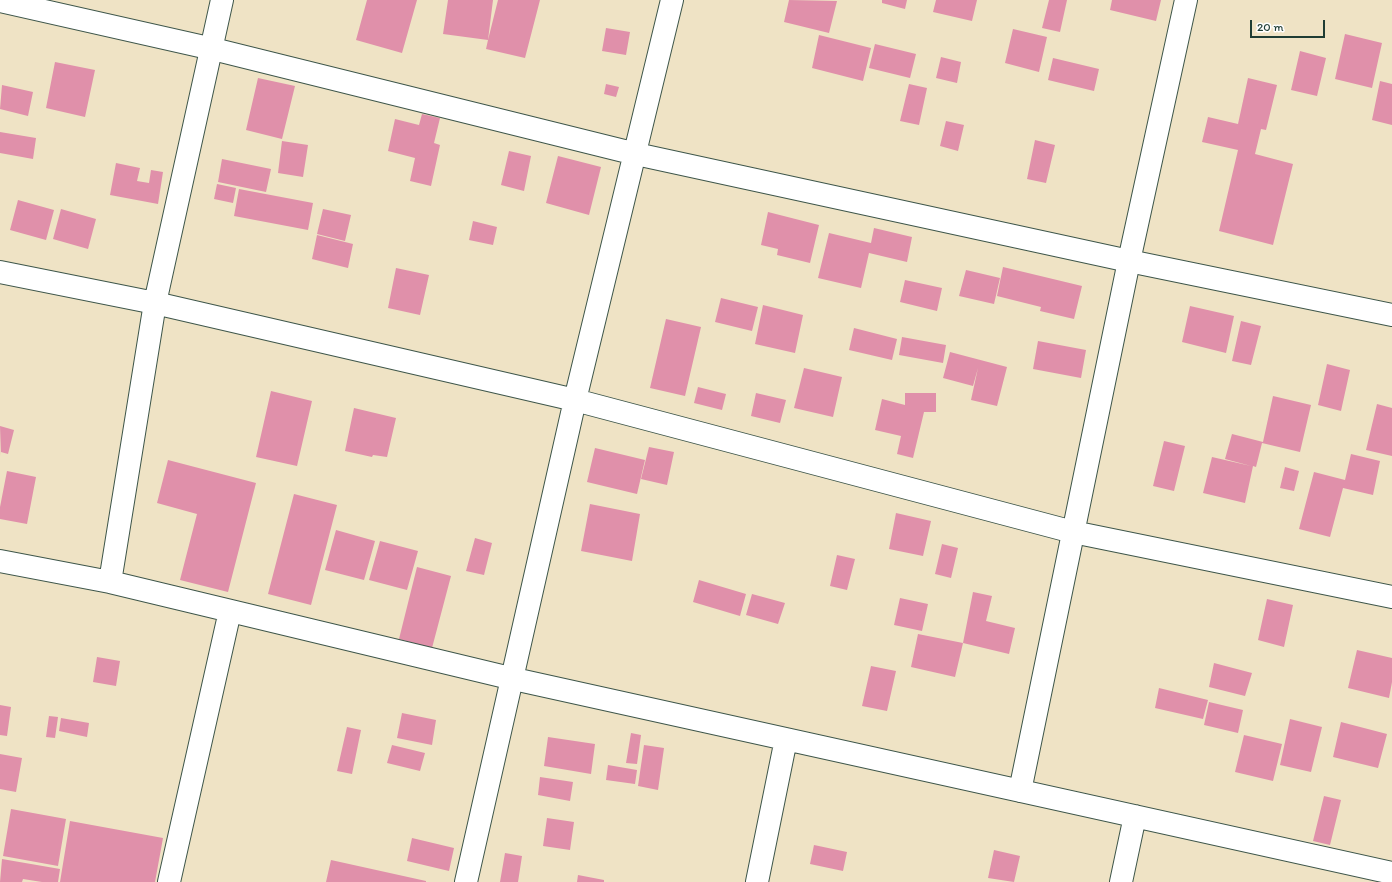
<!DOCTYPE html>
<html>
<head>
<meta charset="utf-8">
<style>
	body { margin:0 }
	#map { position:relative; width:1392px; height:882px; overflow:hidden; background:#efe3c5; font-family:Itim,sans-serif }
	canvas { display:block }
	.scale { position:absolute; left:1250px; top:20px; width:75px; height:18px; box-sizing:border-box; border:2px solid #1f3d34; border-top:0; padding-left:5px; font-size:12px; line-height:14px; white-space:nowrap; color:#1f3d34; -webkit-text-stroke:3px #fff; paint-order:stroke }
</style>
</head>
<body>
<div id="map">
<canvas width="1392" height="882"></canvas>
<div class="scale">20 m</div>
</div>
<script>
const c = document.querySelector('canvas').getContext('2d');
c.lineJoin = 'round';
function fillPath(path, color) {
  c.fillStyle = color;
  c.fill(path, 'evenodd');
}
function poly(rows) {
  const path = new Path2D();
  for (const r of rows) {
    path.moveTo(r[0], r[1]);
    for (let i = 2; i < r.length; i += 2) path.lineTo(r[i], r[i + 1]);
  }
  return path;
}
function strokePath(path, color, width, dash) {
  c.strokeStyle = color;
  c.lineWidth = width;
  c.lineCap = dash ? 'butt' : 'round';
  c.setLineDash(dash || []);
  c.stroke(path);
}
fillPath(poly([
	[367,0,417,0,402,53,356,40],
	[448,0,493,0,488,40,498,0,540,0,525,58,486,49,488,40,443,34],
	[789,0,837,1,829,33,784,22],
	[882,0,907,0,905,9,882,3],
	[936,0,977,0,972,21,933,12],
	[1049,0,1067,0,1060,32,1042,28],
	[1112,0,1161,0,1156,21,1110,10],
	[606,28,630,32,626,55,602,51],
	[1013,29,1047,37,1039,72,1005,63],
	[1345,34,1382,43,1372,88,1335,79],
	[819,35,871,48,863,81,812,68],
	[875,44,916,54,910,78,869,68],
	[1300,51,1326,58,1317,96,1291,90],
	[941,57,961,62,957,83,936,78],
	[1053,58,1099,69,1094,91,1048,80],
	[55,62,95,70,85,117,46,108],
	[258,78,295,86,282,139,246,130],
	[1248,78,1277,85,1266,130,1261,129,1255,154,1293,164,1273,245,1219,231,1238,150,1202,142,1208,117,1238,124],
	[1380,81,1392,84,1392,125,1372,120],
	[606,84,619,87,616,97,604,94],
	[909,84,927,88,919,125,900,121],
	[2,85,33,92,28,116,0,109],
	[422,114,440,118,434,143,440,145,431,186,410,181,415,158,388,151,395,119,419,125],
	[946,121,964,125,958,151,940,146],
	[0,132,36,138,33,159,0,153],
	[1035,140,1055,145,1046,183,1027,179],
	[282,141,308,145,303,177,278,173],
	[509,151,531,156,524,191,501,185],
	[558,156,601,167,589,215,546,203],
	[222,159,271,169,266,192,218,182],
	[116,163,140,168,137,181,149,183,151,170,163,172,158,204,110,195],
	[217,184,236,188,233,203,214,199],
	[239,189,313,203,308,230,234,216],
	[18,200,54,210,46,240,10,230],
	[61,209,96,219,88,249,53,239],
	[323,209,351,215,345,241,317,234],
	[768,212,819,225,810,263,777,255,778,249,761,245],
	[473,221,497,227,493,245,469,240],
	[874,228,912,237,907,262,869,253,861,288,818,278,829,233,871,243],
	[317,235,353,244,348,268,312,259],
	[1003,267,1082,286,1074,319,1040,311,1041,307,997,296],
	[396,268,429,275,420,315,388,308],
	[966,270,1000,278,994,304,959,296],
	[905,280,942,288,937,311,900,302],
	[721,298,758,307,752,331,715,322],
	[763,305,803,315,795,353,755,344],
	[1190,306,1234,316,1226,353,1182,342],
	[666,319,701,327,685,396,650,388],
	[1241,321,1261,326,1251,365,1232,361],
	[854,328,897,339,892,360,849,350],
	[902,337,946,345,943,363,899,355],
	[1038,341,1086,350,1081,378,1033,369],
	[950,352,1007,367,997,406,971,400,978,368,973,386,943,378],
	[1327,364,1350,370,1341,411,1318,405],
	[804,368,842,377,833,417,794,408],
	[698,387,726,394,722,410,694,403],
	[271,391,312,401,297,466,256,457],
	[756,393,786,400,780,423,751,416],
	[905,393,936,393,936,412,924,412,913,458,897,454,901,436,875,430,882,399,905,405],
	[1273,396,1311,405,1300,452,1262,443,1256,467,1253,466,1245,503,1203,493,1212,457,1251,466,1225,459,1232,434,1263,442],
	[1377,404,1392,408,1392,456,1366,450],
	[354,408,396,418,387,457,373,455,372,457,345,451],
	[0,426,14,430,8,454,1,452,1,456],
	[1164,441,1185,446,1174,491,1153,486],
	[649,447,674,452,667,485,641,479],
	[595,448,645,460,637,494,587,482],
	[1351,454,1380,461,1373,495,1343,488,1330,537,1299,529,1314,472,1345,480],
	[168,460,256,483,228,592,180,580,197,514,157,503],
	[1285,467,1299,471,1294,491,1280,488],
	[7,471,36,477,27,524,0,519,0,507],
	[294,494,337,505,311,605,268,594],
	[590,504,640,514,632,561,581,551],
	[896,513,931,521,923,556,889,549],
	[336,530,375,541,364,580,325,570],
	[475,538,492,543,484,575,466,571],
	[380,541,418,551,407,590,369,580],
	[942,544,958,548,951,578,935,574],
	[837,555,855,559,847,590,830,586],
	[417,567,451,576,432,648,399,639],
	[699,580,746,594,740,616,693,602],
	[973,592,992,596,986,621,1015,628,1009,654,963,643,955,677,911,667,918,634,963,643],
	[752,594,785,603,778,624,746,615],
	[900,598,928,604,922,631,894,625],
	[1267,599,1293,605,1284,647,1258,640],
	[1357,650,1392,658,1392,682,1389,698,1348,688],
	[97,657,120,661,116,686,93,682],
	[1214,663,1252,673,1245,696,1209,687],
	[871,666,896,671,887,711,862,706],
	[1159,688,1208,700,1203,719,1155,708],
	[1209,702,1243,710,1238,733,1204,725],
	[0,705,11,707,7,736,0,735],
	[402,713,436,720,432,745,397,738],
	[49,716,58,717,55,738,46,737],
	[61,718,89,723,87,737,59,731],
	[1290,719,1322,727,1311,772,1280,765],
	[1341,722,1387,734,1378,768,1333,757],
	[347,727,361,730,352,774,337,771],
	[631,733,641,735,637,764,626,763],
	[1244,735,1282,744,1273,781,1235,772],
	[548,737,595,744,591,774,544,766],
	[392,745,425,753,420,771,387,763],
	[644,745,664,748,658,790,638,786],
	[0,754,22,758,16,792,0,789],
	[608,765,637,770,635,784,606,780],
	[540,777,573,782,570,801,538,795],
	[1324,796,1341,800,1330,845,1313,841],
	[11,809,66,819,58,866,3,856],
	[547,818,574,822,570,850,543,846],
	[70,821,163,838,155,882,60,882],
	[412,838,454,848,449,871,407,861],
	[814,845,847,852,843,871,810,864],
	[994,850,1020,856,1014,882,988,878],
	[505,853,522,856,518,882,500,882],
	[2,859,60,869,58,882,42,882,23,879,22,882,0,882],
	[331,860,426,881,426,882,326,882],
	[578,875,604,880,604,882,577,882]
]), '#e090aa');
const minor = poly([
	[0,1,213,49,636,154,1129,261,1392,315],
	[0,272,155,303,575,400,1073,532,1392,597],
	[0,561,110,582,514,679,1392,873],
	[110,582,155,303,222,0],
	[1020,791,1129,261,1186,0],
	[169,882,230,611],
	[466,882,575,400,672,0],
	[757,882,786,739],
	[1121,882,1135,816]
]);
strokePath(minor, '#3e564a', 24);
strokePath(minor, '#fff', 22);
</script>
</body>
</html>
